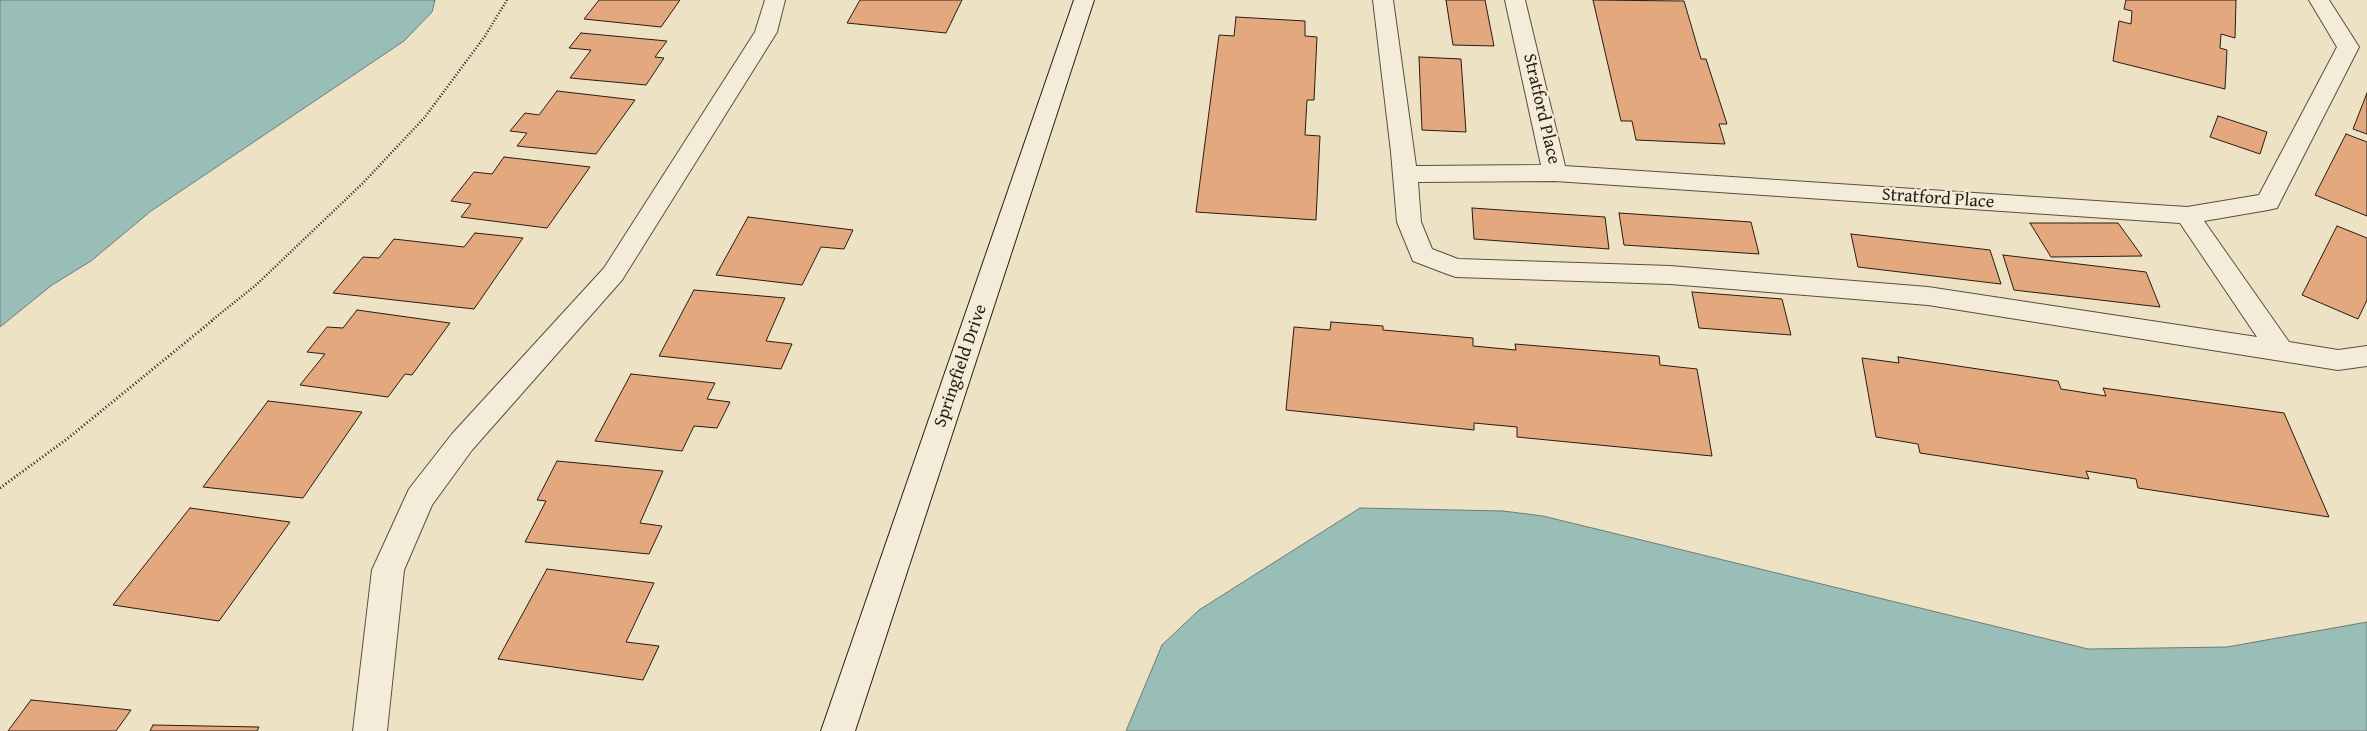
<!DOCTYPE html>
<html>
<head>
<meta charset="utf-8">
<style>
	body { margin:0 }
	canvas { display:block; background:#ede2c4 }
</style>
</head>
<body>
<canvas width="2367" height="731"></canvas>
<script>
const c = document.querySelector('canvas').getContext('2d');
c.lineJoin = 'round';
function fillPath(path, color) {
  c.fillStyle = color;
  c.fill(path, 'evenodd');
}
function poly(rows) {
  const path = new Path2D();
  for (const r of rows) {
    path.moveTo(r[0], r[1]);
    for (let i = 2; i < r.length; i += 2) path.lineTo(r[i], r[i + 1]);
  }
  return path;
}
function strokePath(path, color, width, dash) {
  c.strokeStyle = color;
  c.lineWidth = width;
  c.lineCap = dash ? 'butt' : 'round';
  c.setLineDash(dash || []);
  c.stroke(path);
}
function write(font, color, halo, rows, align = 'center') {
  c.font = font + ' "Gentium Book Plus",serif';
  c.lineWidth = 4.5;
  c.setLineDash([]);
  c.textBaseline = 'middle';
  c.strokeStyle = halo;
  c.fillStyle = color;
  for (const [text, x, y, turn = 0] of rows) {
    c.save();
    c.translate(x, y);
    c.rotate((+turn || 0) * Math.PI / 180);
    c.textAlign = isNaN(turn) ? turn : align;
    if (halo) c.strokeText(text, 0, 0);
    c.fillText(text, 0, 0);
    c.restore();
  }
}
const water = poly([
	[0,0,435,0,432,12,404,41,151,211,91,261,52,285,0,327,0,0],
	[1360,508,1503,511,1543,516,2088,649,2227,647,2367,622,2367,731,1126,731,1162,645,1199,610,1360,508]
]);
fillPath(water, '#99bdb7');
strokePath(water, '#6c7d77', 1);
const building = poly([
	[599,0,680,0,661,27,584,19,599,0],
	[860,0,962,0,946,33,847,23,860,0],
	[1446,0,1485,0,1494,46,1453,45,1446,0],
	[1593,0,1684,1,1701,59,1706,59,1727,124,1719,124,1725,144,1636,140,1632,121,1621,121,1593,0],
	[2126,0,2236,0,2235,38,2221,34,2220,48,2227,50,2225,89,2113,61,2119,21,2131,24,2132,11,2124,9,2126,0],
	[1236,17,1305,21,1305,36,1317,37,1314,100,1307,100,1305,135,1320,136,1316,220,1196,212,1219,35,1234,36,1236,17],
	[581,33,667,41,655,57,664,58,646,85,570,78,591,50,569,48,581,33],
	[1419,57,1461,59,1466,132,1422,130,1419,57],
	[557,91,635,100,596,154,517,146,527,133,510,131,525,113,539,115,557,91],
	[2367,93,2367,134,2353,129,2367,93],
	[2218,116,2267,132,2260,154,2210,137,2218,116],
	[2346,134,2367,142,2367,216,2315,195,2346,134],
	[504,157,590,167,547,228,461,217,471,204,451,201,474,172,492,174,504,157],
	[1472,208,1605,217,1609,249,1474,239,1472,208],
	[1619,213,1751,222,1759,254,1624,245,1619,213],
	[748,217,853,230,844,249,821,247,802,285,716,275,748,217],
	[2030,223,2118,223,2142,256,2051,257,2030,223],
	[2337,226,2367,238,2367,300,2358,319,2302,295,2337,226],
	[475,233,523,238,474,309,333,293,363,257,379,258,394,239,464,247,475,233],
	[1851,234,1990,250,2001,284,1858,267,1851,234],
	[2003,255,2146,272,2160,307,2014,290,2003,255],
	[694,290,785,298,766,341,792,344,781,369,659,356,694,290],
	[1692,292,1782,299,1791,335,1699,328,1692,292],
	[357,310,450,323,412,375,405,374,388,397,300,385,325,354,307,352,327,327,343,328,357,310],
	[1331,322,1383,326,1383,330,1473,338,1473,346,1516,350,1515,344,1659,356,1660,365,1697,369,1712,456,1517,437,1517,427,1474,423,1474,430,1286,410,1294,327,1330,330,1331,322],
	[1898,357,2058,381,2061,389,2106,396,2103,388,2284,413,2329,517,2138,488,2136,479,2086,471,2089,479,1920,453,1918,444,1876,437,1862,358,1899,363,1898,357],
	[631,374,715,383,707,399,730,402,717,428,694,426,682,451,595,441,631,374],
	[268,401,362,412,303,498,203,487,268,401],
	[557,461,663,471,640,523,662,526,649,554,525,542,546,501,537,500,557,461],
	[190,508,290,522,219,621,113,605,190,508],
	[547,569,654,583,626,642,659,646,643,680,498,659,547,569],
	[31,700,131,710,116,731,8,731,31,700],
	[153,725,259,727,257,731,150,731,153,725]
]);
fillPath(building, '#e3a87e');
strokePath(building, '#291c16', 1);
const street = poly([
	[765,0,785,0,777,32,622,280,472,450,432,505,404,570,387,731,353,731,372,570,409,489,452,434,604,268,755,32,765,0],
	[1373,0,1393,0,1416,166,1541,165,1505,0,1525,0,1565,166,2187,207,2259,195,2337,47,2309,0,2329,0,2359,47,2280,202,2277,208,2268,210,2204,221,2289,342,2338,350,2367,346,2367,366,2338,370,1928,305,1670,284,1456,277,1447,274,1413,261,1397,222,1391,152,1373,0],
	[1555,181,2180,223,2257,337,1928,287,1670,266,1458,259,1432,249,1421,222,1418,182,1555,181]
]);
const secondary = poly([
	[1074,0,1094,0,855,731,821,731,1074,0]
]);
strokePath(street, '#5a4e42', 2);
strokePath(secondary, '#291c16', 2);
strokePath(poly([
	[211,321,256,285,363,183,425,117,485,36,507,0]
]), '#291c16', 2.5, [1, 2]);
strokePath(poly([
	[0,488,67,439,213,320]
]), '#291c16', 3, [1, 2.5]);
fillPath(street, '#f3ecd9');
fillPath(secondary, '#f3ecd9');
write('18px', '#291c16', '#f3ecd9', [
	["Stratford Place",1541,109,77],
	["Stratford Place",1938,199,4],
	["Springfield Drive",961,366,-71]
]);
</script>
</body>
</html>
